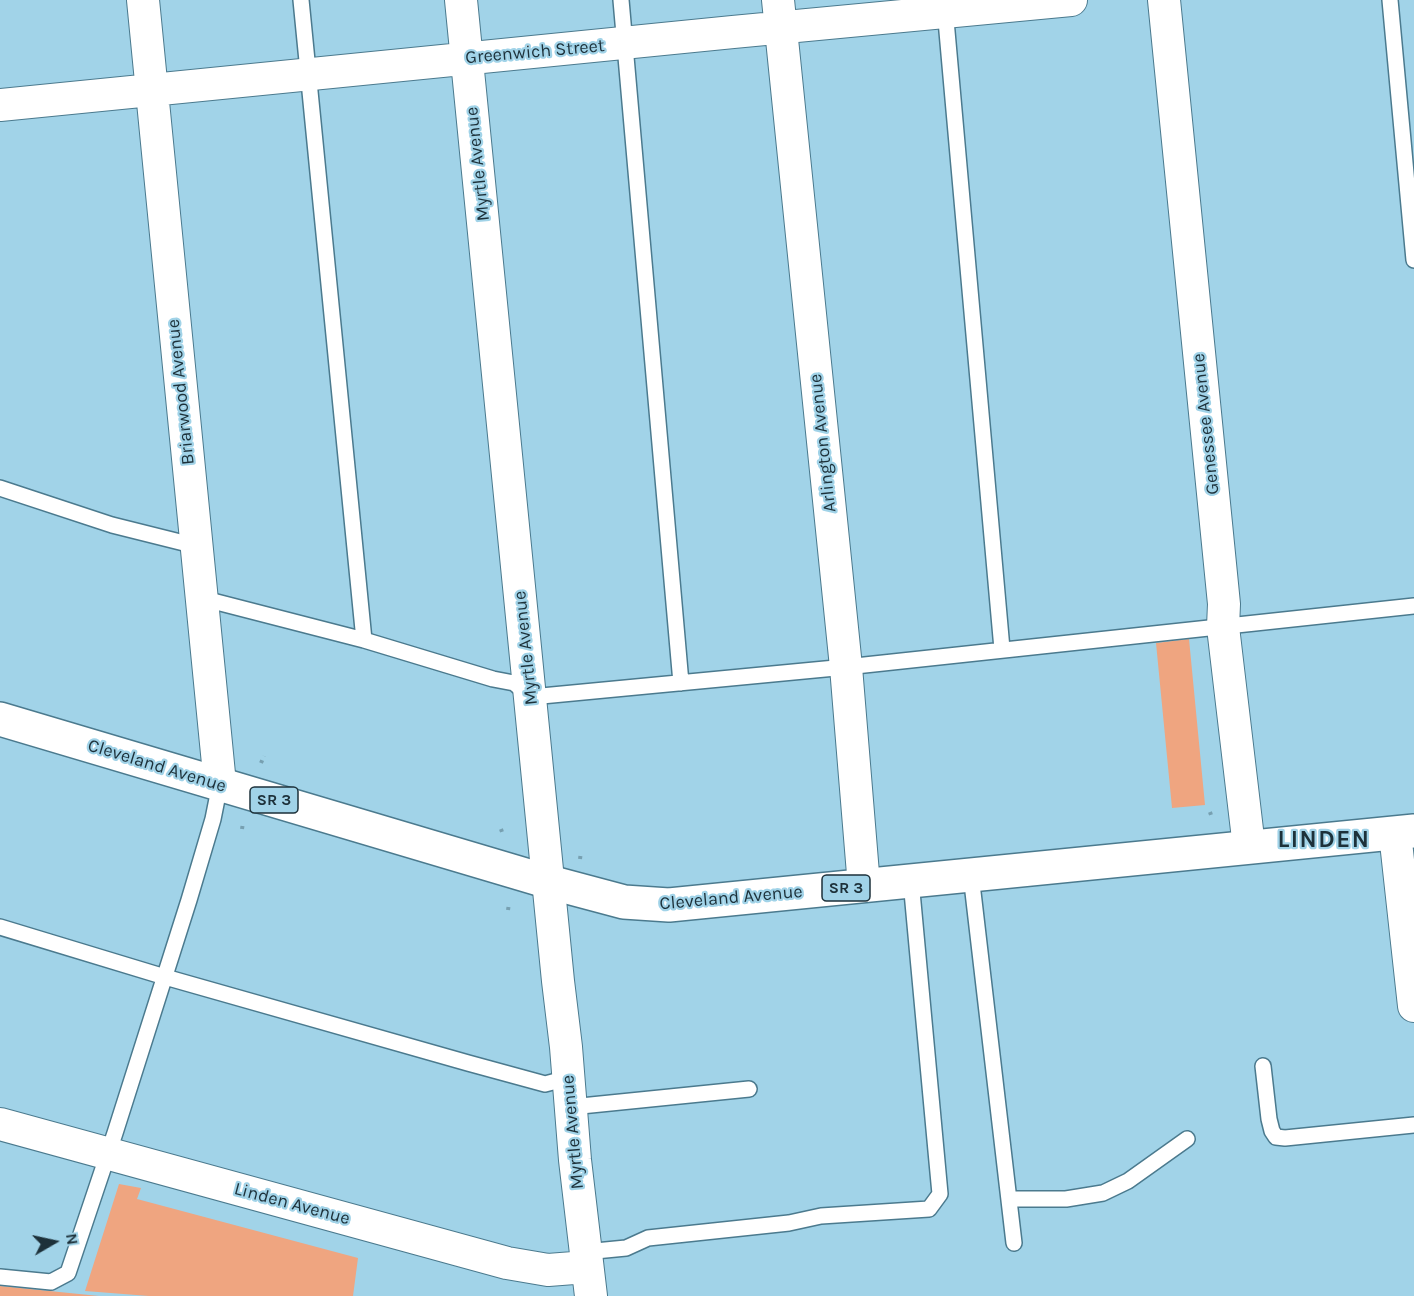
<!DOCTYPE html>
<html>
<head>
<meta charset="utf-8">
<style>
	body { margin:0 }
	#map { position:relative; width:1414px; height:1296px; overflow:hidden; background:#a1d3e8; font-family:Karla,sans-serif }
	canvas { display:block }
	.north { position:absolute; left:24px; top:1212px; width:60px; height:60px; -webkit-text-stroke:4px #a1d3e8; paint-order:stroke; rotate:81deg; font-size:16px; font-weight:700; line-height:24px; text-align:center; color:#1d313a }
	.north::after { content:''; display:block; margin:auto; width:21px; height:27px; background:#1d313a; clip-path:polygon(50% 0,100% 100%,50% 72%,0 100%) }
</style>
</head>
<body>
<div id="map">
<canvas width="1414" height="1296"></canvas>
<div class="north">N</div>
</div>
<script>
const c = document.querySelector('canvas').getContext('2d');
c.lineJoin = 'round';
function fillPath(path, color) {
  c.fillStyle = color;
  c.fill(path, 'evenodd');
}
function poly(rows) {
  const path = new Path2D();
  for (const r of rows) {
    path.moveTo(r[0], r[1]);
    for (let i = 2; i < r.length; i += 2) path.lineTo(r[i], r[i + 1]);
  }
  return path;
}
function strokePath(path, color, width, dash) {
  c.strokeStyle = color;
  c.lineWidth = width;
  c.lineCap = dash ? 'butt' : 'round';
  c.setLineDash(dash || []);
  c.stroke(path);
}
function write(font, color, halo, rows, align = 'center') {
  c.font = font + ' Karla,sans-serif';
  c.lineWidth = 4.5;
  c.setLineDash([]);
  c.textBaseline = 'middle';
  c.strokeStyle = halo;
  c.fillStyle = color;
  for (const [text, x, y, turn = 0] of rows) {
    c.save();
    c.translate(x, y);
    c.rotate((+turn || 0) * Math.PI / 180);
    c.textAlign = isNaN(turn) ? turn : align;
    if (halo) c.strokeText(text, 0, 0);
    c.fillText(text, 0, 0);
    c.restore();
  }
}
fillPath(poly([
	[1189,639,1205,805,1172,808,1156,643],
	[119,1184,141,1188,137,1199,358,1258,353,1296,149,1296,85,1291],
	[0,1286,99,1296,0,1296]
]), '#efa580');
const service = poly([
	[301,0,364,640],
	[621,0,681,683],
	[1390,0,1414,260],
	[945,9,1002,649],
	[0,488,112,525,196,546],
	[201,598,364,640,493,679,514,683,531,697,846,667,1414,606],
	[971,875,1014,1243],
	[0,927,165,977,468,1063,545,1084,568,1078],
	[1263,1066,1269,1119,1272,1131,1276,1137,1285,1138,1414,1125],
	[571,1107,749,1089],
	[1009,1199,1066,1199,1103,1193,1128,1181,1187,1139],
	[585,1252,626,1248,648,1238,789,1223,821,1216,929,1209,940,1194,911,881],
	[0,1277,51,1282,68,1273,115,1133,189,900,213,819,220,784]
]);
const minor = poly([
	[143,0,220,784],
	[461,0,558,981,566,1047,575,1160,591,1296],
	[778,0,846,667,864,886],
	[1164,0,1224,604,1223,627,1249,847],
	[0,105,733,32,1071,0],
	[1395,833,1414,1006],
	[0,1124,507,1263,548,1270,587,1267]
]);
const primary = poly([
	[0,719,549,882,624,902,669,905,1414,831]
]);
strokePath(service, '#4b7a8e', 18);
strokePath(minor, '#4b7a8e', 34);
strokePath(primary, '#4b7a8e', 36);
strokePath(poly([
	[261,763,264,756],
	[1210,812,1212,818],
	[242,829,243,823],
	[501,829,503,835],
	[580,859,581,852],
	[508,910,509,904]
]), '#77a0b1', 4, [3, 4.5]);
strokePath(service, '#fff', 15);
strokePath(minor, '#fff', 32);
strokePath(primary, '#fff', 33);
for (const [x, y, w] of [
	[274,800,48],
	[846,888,48]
]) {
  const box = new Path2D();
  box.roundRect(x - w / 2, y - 13, w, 26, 4.5);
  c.fillStyle = '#a1d3e8';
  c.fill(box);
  strokePath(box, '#1d313a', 1.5);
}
write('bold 16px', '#1d313a', null, [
	["SR 3",274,800],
	["SR 3",846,888]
]);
write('18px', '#1d313a', '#a1d3e8', [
	["Greenwich Street",535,52,-5],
	["Myrtle Avenue",478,164,-96],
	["Briarwood Avenue",181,392,-96],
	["Genessee Avenue",1206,424,-96],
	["Arlington Avenue",823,443,-96],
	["Myrtle Avenue",526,648,-96],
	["Cleveland Avenue",157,766,17],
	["Cleveland Avenue",731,898,-5],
	["Myrtle Avenue",573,1132,-95],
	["Linden Avenue",292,1204,15]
]);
c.letterSpacing = '1.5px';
write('bold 24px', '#1d313a', '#a1d3e8', [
	["LINDEN",1324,840]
]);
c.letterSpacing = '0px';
</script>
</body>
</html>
